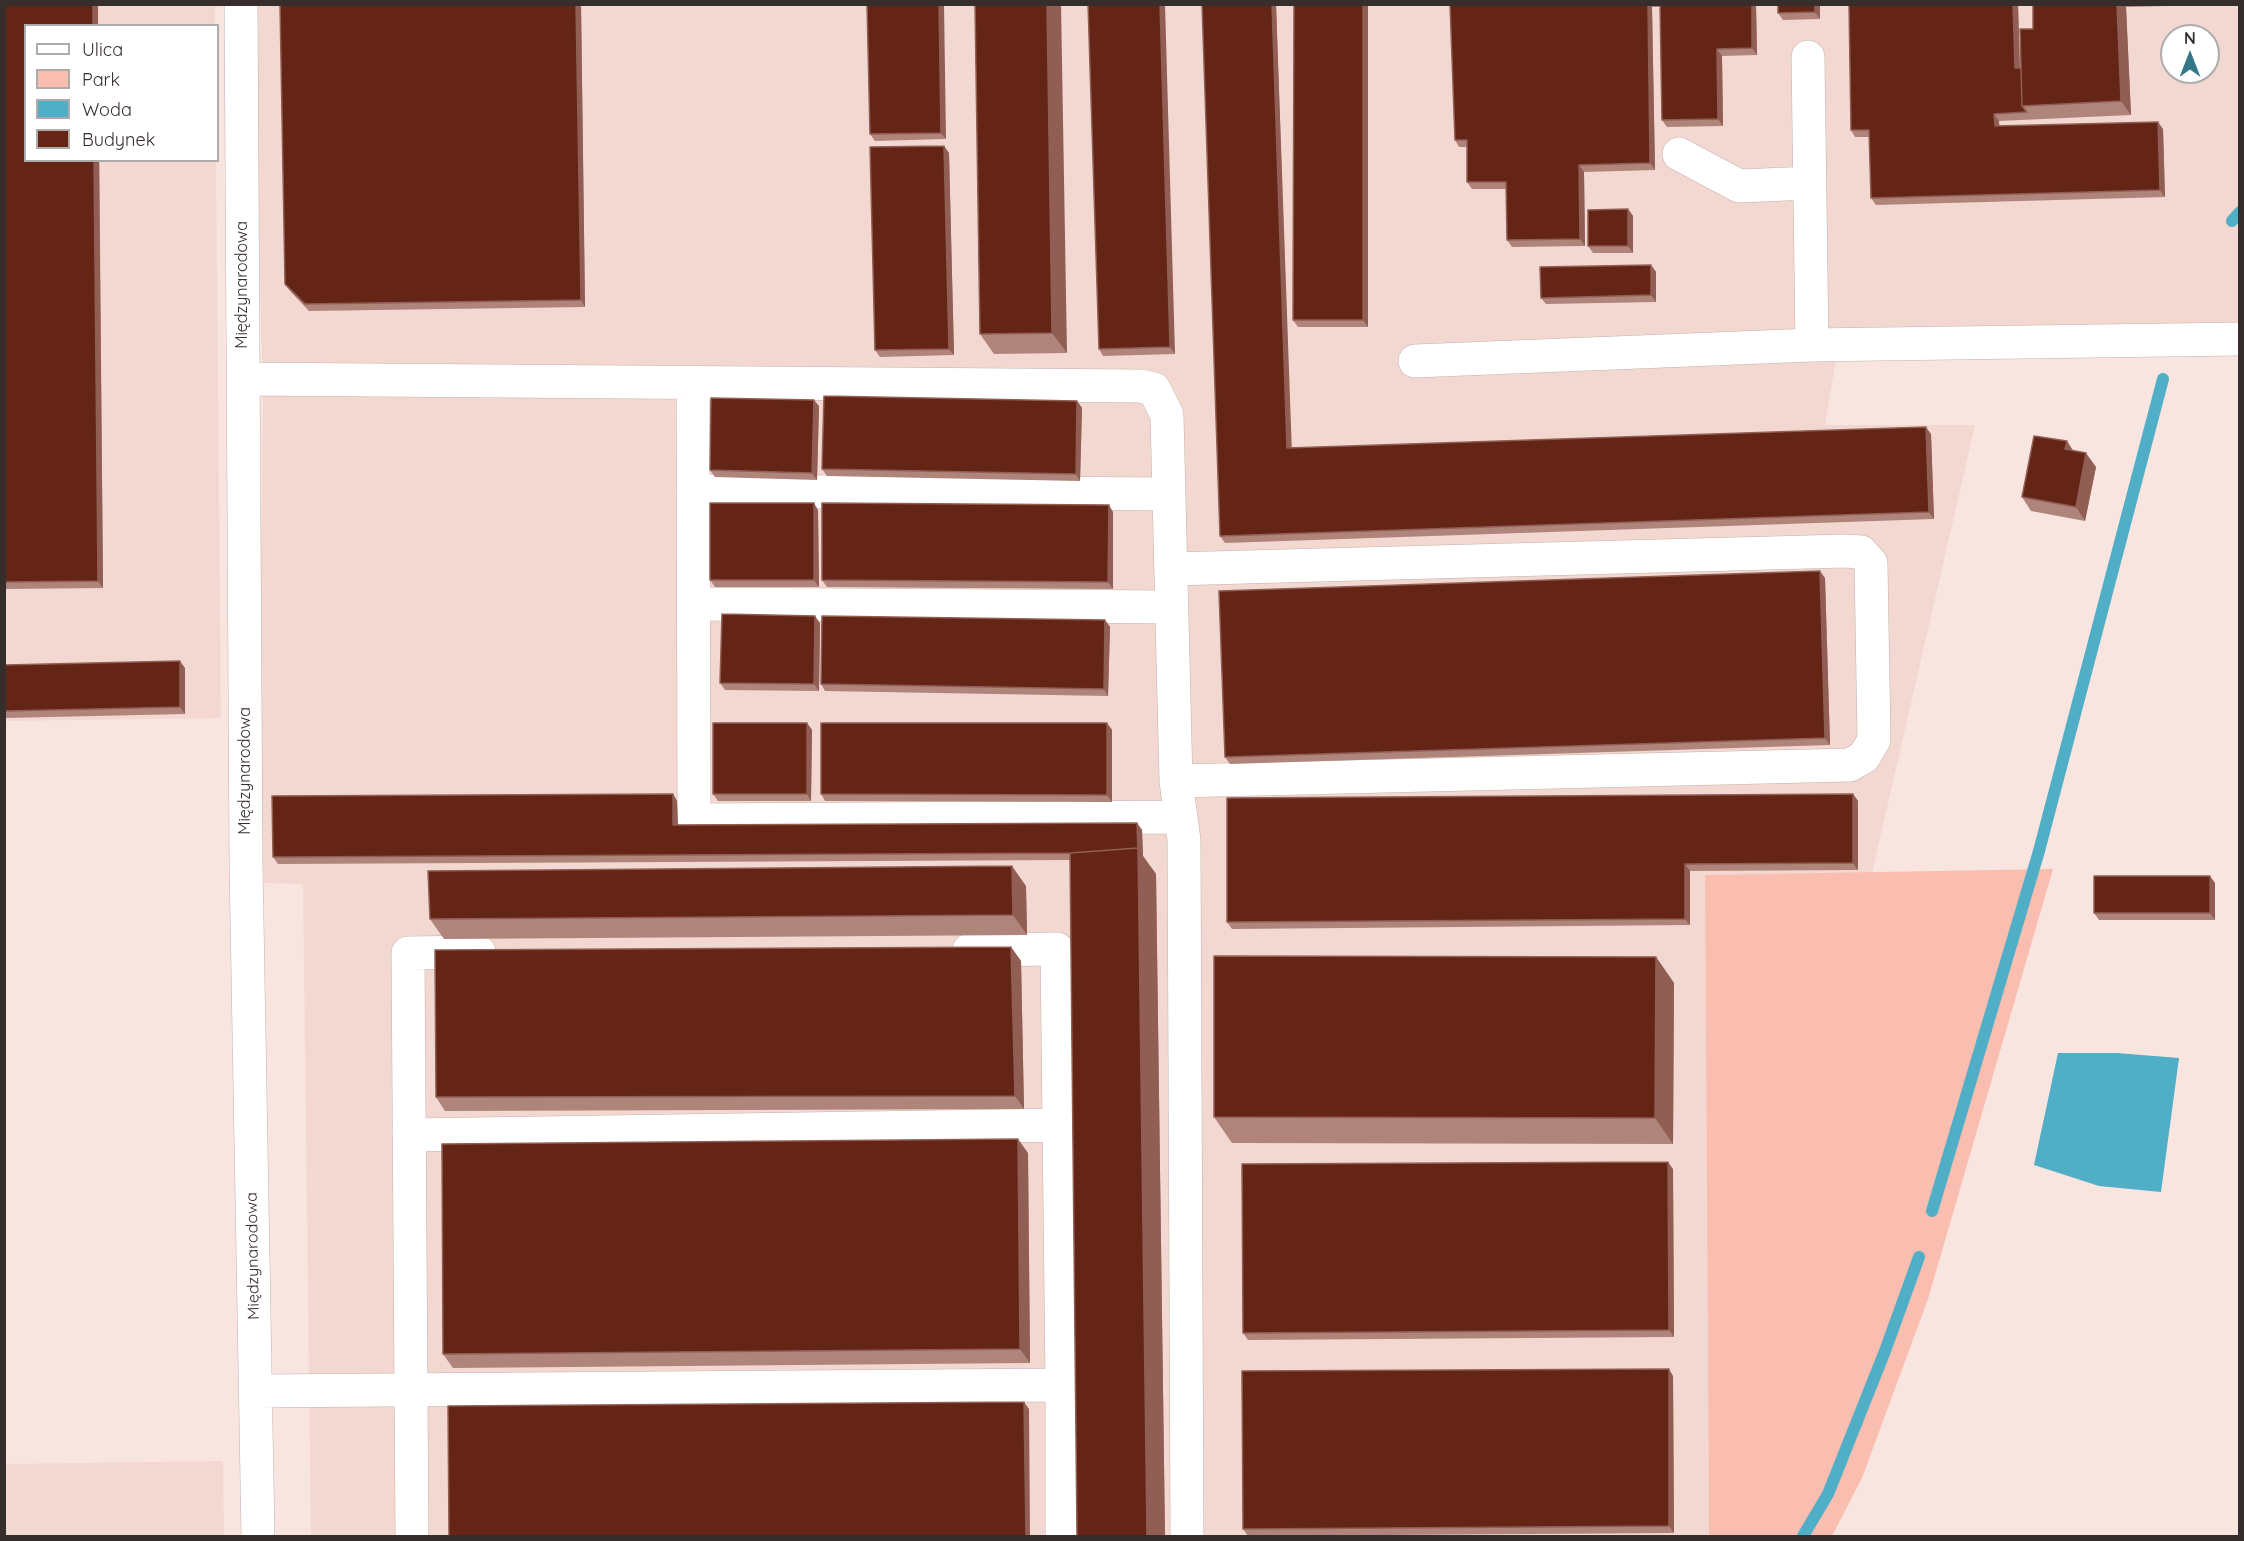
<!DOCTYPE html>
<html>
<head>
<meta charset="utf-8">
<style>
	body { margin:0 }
	#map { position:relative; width:2244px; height:1541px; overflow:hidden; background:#f8e5e0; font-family:Quicksand,sans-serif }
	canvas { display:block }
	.frame { position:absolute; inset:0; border:6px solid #362e2d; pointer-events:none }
	.legend { position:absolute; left:24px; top:24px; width:195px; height:138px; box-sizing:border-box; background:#fff; border:2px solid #afabab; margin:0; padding:8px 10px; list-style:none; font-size:18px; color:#362e2d }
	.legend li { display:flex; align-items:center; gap:12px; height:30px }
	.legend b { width:30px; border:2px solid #afabab }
	.north { position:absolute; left:2160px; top:24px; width:60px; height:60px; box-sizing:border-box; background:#fff; border:2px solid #afabab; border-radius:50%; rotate:0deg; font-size:16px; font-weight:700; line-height:24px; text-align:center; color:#362e2d }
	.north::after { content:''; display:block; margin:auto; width:21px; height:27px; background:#347788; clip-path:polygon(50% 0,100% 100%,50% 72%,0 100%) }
</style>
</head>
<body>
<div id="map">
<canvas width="2244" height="1541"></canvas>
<div class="frame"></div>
<ul class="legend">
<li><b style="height:8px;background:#fff"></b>Ulica</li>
<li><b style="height:16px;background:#f9beaf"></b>Park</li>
<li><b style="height:16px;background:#50afc7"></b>Woda</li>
<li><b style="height:16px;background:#642416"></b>Budynek</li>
</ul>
<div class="north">N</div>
</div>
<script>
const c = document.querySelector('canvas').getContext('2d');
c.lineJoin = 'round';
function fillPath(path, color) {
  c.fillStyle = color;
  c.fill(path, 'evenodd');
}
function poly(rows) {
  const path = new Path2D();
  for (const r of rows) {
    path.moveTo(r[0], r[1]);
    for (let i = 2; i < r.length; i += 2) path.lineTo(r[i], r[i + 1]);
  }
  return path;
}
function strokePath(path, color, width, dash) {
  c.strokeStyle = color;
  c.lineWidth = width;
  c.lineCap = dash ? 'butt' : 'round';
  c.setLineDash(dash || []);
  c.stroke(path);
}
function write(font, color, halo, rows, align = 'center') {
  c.font = font + ' Quicksand,sans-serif';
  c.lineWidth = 6;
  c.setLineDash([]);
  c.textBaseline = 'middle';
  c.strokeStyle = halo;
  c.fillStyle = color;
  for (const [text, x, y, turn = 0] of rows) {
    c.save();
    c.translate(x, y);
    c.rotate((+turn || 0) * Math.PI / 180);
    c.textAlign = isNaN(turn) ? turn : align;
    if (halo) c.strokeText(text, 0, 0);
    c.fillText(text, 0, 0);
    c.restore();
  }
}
fillPath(poly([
	[4,5,215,5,215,25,26,26,26,160,216,161,221,718,5,721],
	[254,5,2239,5,2239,322,2196,322,2191,354,1836,360,1825,425,1975,425,1872,873,1705,875,1709,1536,311,1536,303,884,264,883,258,781,263,404],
	[2172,36,2208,36,2208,72,2172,72],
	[223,1461,224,1536,5,1536,5,1464]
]), '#f3d8d1');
fillPath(poly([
	[2053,869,1928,1299,1862,1478,1832,1536,1709,1536,1705,875]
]), '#f9beaf');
fillPath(poly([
	[2058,1053,2117,1053,2179,1058,2161,1192,2099,1186,2034,1165]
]), '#50afc7');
strokePath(poly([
	[2232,221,2240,212],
	[1932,1211,2039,851,2163,379],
	[1803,1536,1828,1494,1885,1351,1919,1257]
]), '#50afc7', 12);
const minor = poly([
	[241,4,246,864,258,1536],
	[1808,57,1812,345],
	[1679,154,1739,186,1810,183],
	[1415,361,1812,345,2240,339],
	[243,379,1140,386,1154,389,1167,415,1176,781,1184,840,1187,1536],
	[693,383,694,820,1181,817],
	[693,491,1169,494],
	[1171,569,1845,551,1861,552,1871,563,1874,740,1864,757,1850,765,1176,781],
	[694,604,1172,607],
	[969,950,1057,949,1062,1385],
	[409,1135,1059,1125],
	[255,1391,1062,1385,1062,1536],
	[412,1536,408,953,479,952]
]);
strokePath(minor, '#c3b1ac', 34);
strokePath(minor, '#fff', 33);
fillPath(poly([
	[4,4,98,4,103,588,4,589],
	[581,4,585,307,309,311,290,291,285,284],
	[867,4,946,139,875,141,870,134],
	[975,4,1067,353,994,354,980,334],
	[1088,4,1175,354,1103,356,1099,349],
	[1202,4,1276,4,1291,448,1931,434,1934,519,1225,543,1220,536],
	[1368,4,1368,327,1298,327,1293,320],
	[1450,4,1756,4,1757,55,1722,56,1723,126,1667,127,1662,120,1660,7,1652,7,1655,170,1584,172,1585,246,1512,247,1507,240,1506,189,1472,189,1467,182,1467,147,1459,147,1455,140],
	[1820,4,1820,19,1783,20,1778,13],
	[2018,4,2020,68,2021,68,2033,29,2033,4,2166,4,2166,6,2126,7,2131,115,1999,121,1999,126,2163,129,2165,197,1876,205,1871,198,1869,137,1855,137,1851,130],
	[944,146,949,153,954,355,880,357,875,350],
	[1628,209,1633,216,1633,253,1593,253,1588,246],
	[1651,265,1656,272,1656,302,1546,304,1541,298],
	[1077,401,1082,408,1080,481,827,476,822,469],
	[819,406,817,480,715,477,710,470],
	[2074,451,2096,467,2085,521,2031,511,2022,497],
	[818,510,819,587,715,587,710,580],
	[1113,512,1113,589,827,587,822,580],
	[1825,578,1830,745,1230,764,1225,757],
	[1105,620,1110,627,1108,696,825,691,821,684],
	[820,623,819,691,725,690,720,683],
	[4,665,185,668,185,714,4,718],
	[807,723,812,730,811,801,718,801,713,794],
	[1107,723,1112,730,1112,802,825,801,821,794],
	[673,794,677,801,678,825,1137,823,1142,830,1143,856,1156,874,1165,1536,1077,1536,1070,860,278,864,273,857],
	[1853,794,1858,801,1858,870,1690,871,1690,925,1232,929,1227,922],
	[2215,883,2215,920,2099,920,2094,913],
	[1026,886,1027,935,444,939,430,919],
	[1011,947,1021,961,1024,1109,445,1111,436,1097],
	[1656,957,1674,983,1673,1144,1232,1143,1214,1117],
	[1028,1153,1030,1363,453,1368,443,1354],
	[1673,1169,1674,1337,1248,1340,1243,1333],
	[1673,1376,1674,1533,1248,1536,1243,1529]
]), '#ae847b');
fillPath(poly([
	[93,4,98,4,98,26,93,26],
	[576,4,581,4,585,307,581,300],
	[939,4,944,4,946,139,941,133],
	[1047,4,1061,4,1067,353,1052,333],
	[1160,4,1165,4,1175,354,1170,347],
	[1272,4,1276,4,1292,455,1287,448],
	[1363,4,1368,4,1368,327,1363,320],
	[1648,4,1651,4,1652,7,1655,170,1650,163],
	[1752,4,1756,4,1757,55,1752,48],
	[1815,4,1820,4,1820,19,1815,12],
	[2013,4,2018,4,2020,75,2015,68],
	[2117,4,2124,4,2126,7,2131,115,2121,101],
	[1717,49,1722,56,1723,126,1718,119],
	[1994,114,1999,121,2000,133,1995,126],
	[2158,122,2163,129,2165,197,2160,190],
	[944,146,949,153,954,355,949,349],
	[94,160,99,160,103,588,98,581],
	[1579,165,1584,172,1585,246,1580,239],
	[1628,209,1633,216,1633,253,1628,246],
	[1651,265,1656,272,1656,302,1651,295],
	[814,400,819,406,817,480,812,473],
	[1077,401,1082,408,1080,481,1076,474],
	[1926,427,1931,434,1934,519,1929,512],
	[2067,441,2076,455,2065,449],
	[2086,453,2096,467,2085,521,2076,507],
	[814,503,818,510,819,587,814,580],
	[1109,505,1113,512,1113,589,1108,582],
	[1820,571,1825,578,1830,745,1825,738],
	[815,616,820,623,819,691,814,684],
	[1105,620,1110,627,1108,696,1104,689],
	[180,661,185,668,185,714,180,707],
	[807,723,812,730,811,801,807,794],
	[1107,723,1112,730,1112,802,1107,795],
	[673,794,677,801,678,832,673,825],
	[1853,794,1858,801,1858,870,1853,863],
	[1137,823,1142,830,1143,856,1156,874,1165,1536,1147,1536],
	[1685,864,1690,871,1690,925,1685,919],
	[1012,866,1026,886,1027,935,1013,915],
	[2210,876,2215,883,2215,920,2210,913],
	[1011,947,1021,961,1024,1109,1015,1096],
	[1656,957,1674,983,1673,1144,1655,1118],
	[1018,1139,1028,1153,1030,1363,1020,1349],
	[1668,1162,1673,1169,1674,1337,1669,1330],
	[1669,1369,1673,1376,1674,1533,1669,1526],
	[1024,1402,1029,1409,1030,1536,1026,1536]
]), '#905e53');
const building = poly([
	[4,4,93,4,93,26,26,26,26,160,94,160,98,581,4,582,4,4],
	[280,4,576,4,581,300,305,304,285,284,280,4],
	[867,4,939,4,941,133,870,134,867,4],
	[975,4,1047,4,1052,333,980,334,975,4],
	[1088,4,1160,4,1170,347,1099,349,1088,4],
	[1202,4,1272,4,1287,448,1926,427,1929,512,1220,536,1202,4],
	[1294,4,1363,4,1363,320,1293,320,1294,4],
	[1450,4,1648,4,1650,163,1579,165,1580,239,1507,240,1506,182,1467,182,1467,140,1455,140,1450,4],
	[1660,4,1752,4,1752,48,1717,49,1718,119,1662,120,1660,4],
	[1778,4,1815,4,1815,12,1778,13,1778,4],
	[1849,4,2013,4,2015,68,2021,68,2022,106,2027,112,1994,114,1995,126,2158,122,2160,190,1871,198,1869,130,1851,130,1849,4],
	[2033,4,2117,4,2121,101,2022,106,2020,29,2033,29,2033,4],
	[944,146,949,349,875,350,870,147,944,146],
	[1628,209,1628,246,1588,246,1588,210,1628,209],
	[1651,265,1651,295,1541,298,1540,267,1651,265],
	[824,396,1077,401,1076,474,822,469,824,396],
	[711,398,814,400,812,473,710,470,711,398],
	[2034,436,2067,441,2065,449,2086,453,2076,507,2022,497,2034,436],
	[710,503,814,503,814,580,710,580,710,503],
	[822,503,1109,505,1108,582,822,580,822,503],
	[1820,571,1825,738,1225,757,1219,591,1820,571],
	[722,614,815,616,814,684,720,683,722,614],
	[822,616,1105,620,1104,689,821,684,822,616],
	[180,661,180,707,4,711,4,665,180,661],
	[713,723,807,723,807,794,713,794,713,723],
	[821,723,1107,723,1107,795,821,794,821,723],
	[673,794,673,825,1137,823,1138,853,1138,848,1070,853,273,857,272,796,673,794],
	[1853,794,1853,863,1685,864,1685,919,1227,922,1227,798,1853,794],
	[1138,848,1147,1536,1077,1536,1070,853,1138,848],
	[1012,866,1013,915,430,919,428,871,1012,866],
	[2094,876,2210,876,2210,913,2094,913,2094,876],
	[1011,947,1015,1096,436,1097,435,950,1011,947],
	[1214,956,1656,957,1655,1118,1214,1117,1214,956],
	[1018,1139,1020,1349,443,1354,442,1144,1018,1139],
	[1668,1162,1669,1330,1243,1333,1242,1164,1668,1162],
	[1669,1369,1669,1526,1243,1529,1242,1371,1669,1369],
	[1024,1402,1026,1536,449,1536,448,1406,1024,1402]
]);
fillPath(building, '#642416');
strokePath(building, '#905e53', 1.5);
write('16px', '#362e2d', '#fff', [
	["Międzynarodowa",242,285,-90],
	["Międzynarodowa",245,771,-90],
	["Międzynarodowa",253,1256,-91]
]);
</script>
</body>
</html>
